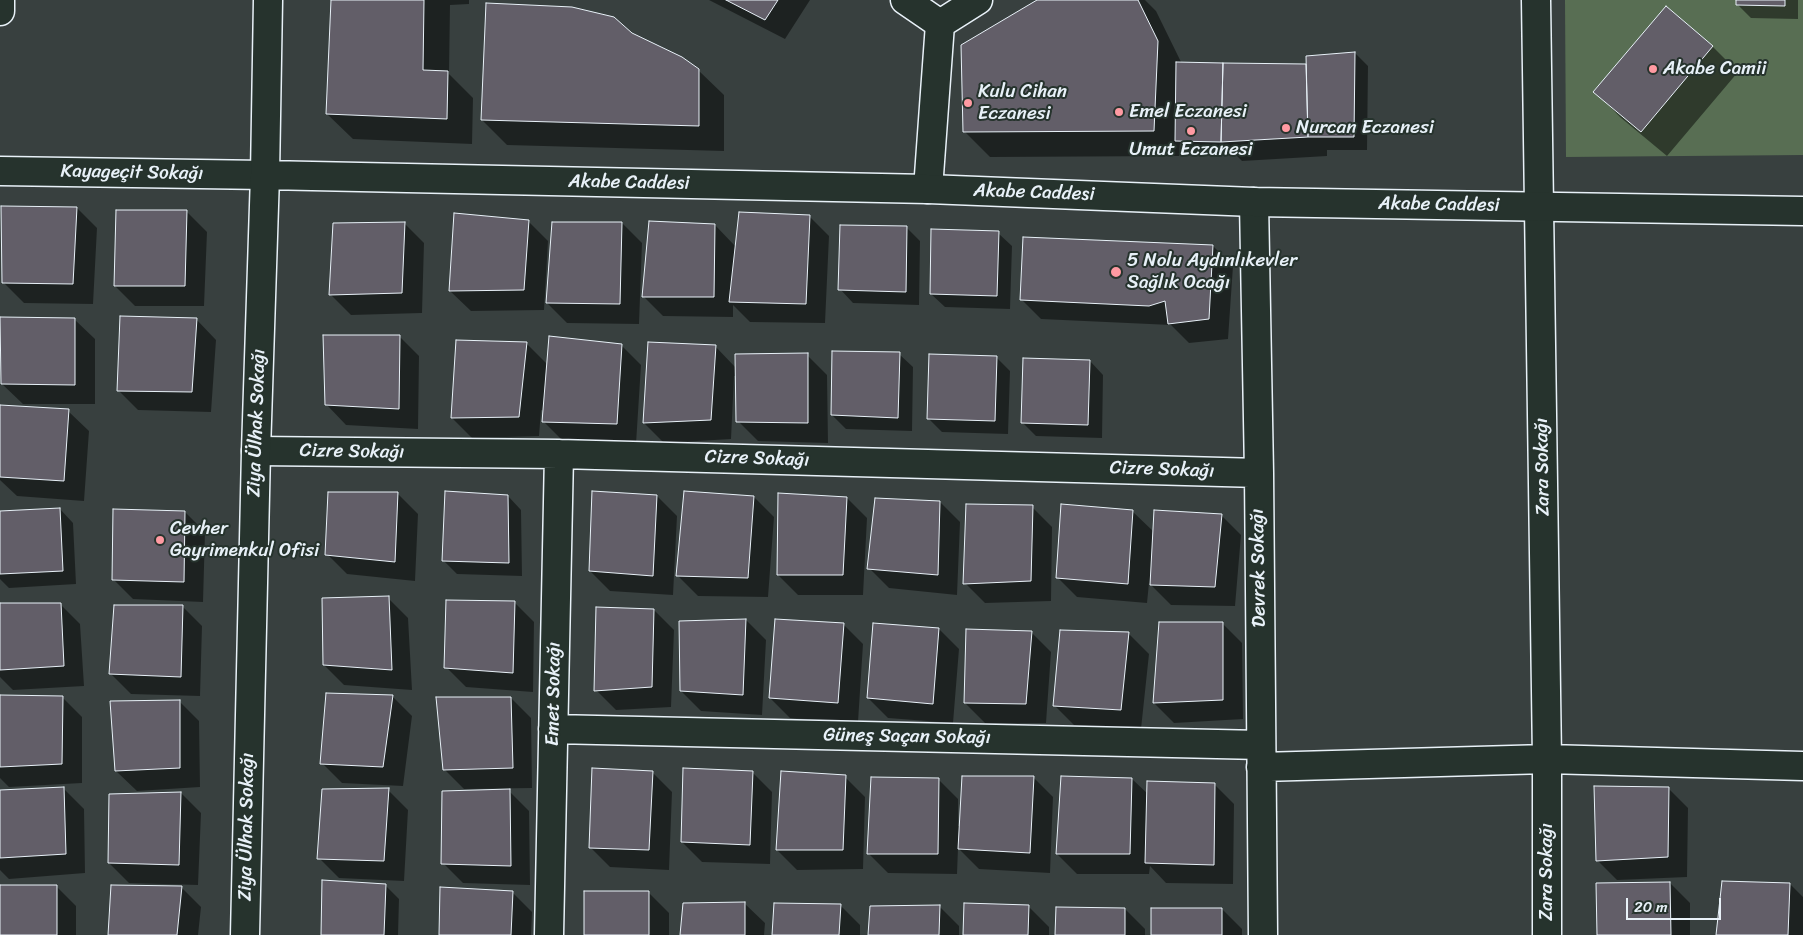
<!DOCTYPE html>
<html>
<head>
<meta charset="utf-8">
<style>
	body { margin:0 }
	#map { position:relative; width:1803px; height:935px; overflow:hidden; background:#38403f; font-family:Sriracha,sans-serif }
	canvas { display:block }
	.scale { position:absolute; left:1626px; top:898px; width:95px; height:22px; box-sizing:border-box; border:2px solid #e8f1f8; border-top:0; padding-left:6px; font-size:15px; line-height:18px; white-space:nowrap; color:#e8f1f8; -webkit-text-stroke:4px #26332d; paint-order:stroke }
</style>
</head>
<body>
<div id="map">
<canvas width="1803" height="935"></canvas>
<div class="scale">20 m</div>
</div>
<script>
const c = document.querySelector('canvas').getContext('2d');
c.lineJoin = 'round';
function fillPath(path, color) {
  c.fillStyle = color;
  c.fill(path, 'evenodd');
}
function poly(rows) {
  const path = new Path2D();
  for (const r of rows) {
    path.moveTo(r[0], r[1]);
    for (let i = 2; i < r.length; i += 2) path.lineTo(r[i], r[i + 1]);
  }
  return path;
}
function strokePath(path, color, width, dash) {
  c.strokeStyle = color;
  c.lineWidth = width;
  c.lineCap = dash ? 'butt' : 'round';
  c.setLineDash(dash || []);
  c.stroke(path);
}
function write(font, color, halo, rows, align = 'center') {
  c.font = font + ' Sriracha,sans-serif';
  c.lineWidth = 4;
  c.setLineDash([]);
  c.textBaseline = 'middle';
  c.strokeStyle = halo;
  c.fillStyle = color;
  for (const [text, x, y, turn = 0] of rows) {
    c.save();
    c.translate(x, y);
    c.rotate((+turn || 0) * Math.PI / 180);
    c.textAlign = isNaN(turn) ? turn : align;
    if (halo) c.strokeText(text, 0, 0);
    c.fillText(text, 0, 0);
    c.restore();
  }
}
fillPath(poly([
	[1565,0,1803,0,1803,155,1566,157]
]), '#586e53');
fillPath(poly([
	[332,0,469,0,469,4,450,5,449,74,473,98,472,144,353,139,327,114],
	[709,0,810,0,785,39],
	[1040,0,1145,0,1156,11,1182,64,1305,65,1308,67,1355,53,1368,66,1367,150,1327,150,1327,156,1242,161,1234,153,1234,155,1190,154,1180,143,1179,156,990,157,964,131],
	[1737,0,1798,0,1798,19,1751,18,1737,4],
	[1667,7,1713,47,1738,72,1667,156,1620,117,1595,91],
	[631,34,698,70,724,95,724,151,507,145,482,120],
	[77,208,97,228,93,304,24,303,4,283],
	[187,212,207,232,204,306,135,306,115,286],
	[455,215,528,221,548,241,544,310,471,311,450,291],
	[809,216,829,236,825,323,750,322,733,305,733,317,663,316,643,296,715,225,736,247],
	[404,223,424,243,422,313,351,315,331,295],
	[622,223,642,243,639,324,567,323,547,303],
	[907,228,920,241,919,305,853,303,840,289],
	[998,233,1012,246,1010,309,945,307,931,294],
	[1213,246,1233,266,1228,339,1189,343,1171,325,1041,319,1021,299],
	[74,319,95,339,95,404,23,404,2,384],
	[196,319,216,340,211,412,138,410,118,390],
	[399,336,419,356,418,429,346,425,326,404],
	[526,343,548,365,621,345,641,365,636,444,563,441,543,421,544,411,541,410,539,436,472,438,452,418],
	[715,346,736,368,807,355,827,375,828,443,758,441,738,421,736,376,734,376,731,439,664,443,644,423],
	[899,354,913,367,912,431,846,429,832,415],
	[996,357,1010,371,1008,434,942,432,929,419],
	[1090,361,1103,375,1102,438,1036,436,1022,422],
	[68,411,89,431,84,501,17,496,0,480,0,424],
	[398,494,418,514,415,581,347,574,327,554],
	[508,496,521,510,522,576,457,574,443,560],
	[657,496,677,516,673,595,610,591,590,571],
	[754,497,774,517,768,597,698,596,678,576],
	[847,498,867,518,863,595,798,595,778,575],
	[940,502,960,522,957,595,889,588,869,568],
	[1032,507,1052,527,1051,601,985,603,965,583],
	[60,509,73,523,76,584,9,588,0,579,0,512],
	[1132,511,1154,532,1221,515,1241,535,1235,606,1171,605,1149,583,1147,603,1077,597,1057,577],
	[185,512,205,532,203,602,133,599,113,579],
	[388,598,408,618,412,690,344,685,324,665],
	[514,602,534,622,533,692,466,687,446,667],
	[0,604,60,604,80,624,84,686,13,690,0,677],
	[182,606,202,626,200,696,131,694,111,674],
	[654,610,674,630,671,707,616,710,596,690],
	[746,620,766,640,762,715,701,711,681,691,680,622],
	[1222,623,1242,643,1243,719,1174,723,1154,703],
	[843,624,863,644,858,722,790,718,770,698],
	[939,629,959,649,953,723,888,718,868,698],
	[1031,632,1051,652,1046,723,985,723,965,703],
	[1129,634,1149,654,1141,729,1074,725,1054,705],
	[0,696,62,697,82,717,82,783,9,787,0,778],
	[392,696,412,716,403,786,342,783,322,763],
	[511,698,531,718,532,788,464,789,444,769],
	[179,701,199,721,200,787,137,791,116,771],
	[652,772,672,792,669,870,610,867,590,847],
	[752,772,772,792,770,864,702,862,682,842],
	[845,777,865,797,863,869,797,870,777,850],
	[1033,777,1053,797,1050,873,979,869,958,848,957,874,888,873,868,853,938,779,958,799,958,826,960,826],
	[1132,779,1148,794,1214,784,1234,804,1233,884,1166,883,1150,866,1149,874,1077,874,1057,854],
	[1668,788,1688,808,1687,877,1617,880,1597,860],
	[64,789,84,809,85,873,9,879,0,870,0,791],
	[388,790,408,810,404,881,339,878,319,858],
	[509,791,529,811,530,885,463,883,443,863],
	[181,793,201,813,198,885,129,883,109,863],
	[1670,883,1690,903,1690,935,1598,935],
	[1790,884,1803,897,1803,935,1717,935],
	[385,885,399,899,398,935,322,935],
	[56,886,76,906,76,935,0,935,0,887],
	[181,887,201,907,198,935,109,935],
	[512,892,532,912,531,935,441,935],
	[649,893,669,913,669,935,585,935],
	[744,903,765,923,764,935,682,935],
	[840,905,860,925,860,935,773,935],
	[939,906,959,926,959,935,870,935],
	[1029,907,1049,927,1049,935,965,935],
	[1125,909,1145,929,1145,935,1056,935],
	[1222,909,1242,929,1242,935,1152,935]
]), '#0007');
const building = poly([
	[331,0,424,0,423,70,448,71,447,119,326,114,331,0],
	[726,0,778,0,765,20,726,0],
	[1037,0,1138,0,1158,41,1154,131,963,132,961,45,1037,0],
	[1736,0,1785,0,1785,6,1736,5,1736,0],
	[486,3,572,7,614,17,632,33,682,57,699,69,699,126,481,120,486,3],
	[1666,6,1713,46,1641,132,1593,92,1666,6],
	[1355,52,1354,137,1308,137,1306,56,1355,52],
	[1176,62,1223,63,1221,142,1175,141,1176,62],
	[1223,63,1306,64,1308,137,1221,142,1223,63],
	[1,206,77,207,73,284,2,283,1,206],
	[116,210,187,210,185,286,114,286,116,210],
	[739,212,810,215,806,304,729,302,739,212],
	[454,213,529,220,524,290,449,291,454,213],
	[649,221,715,224,714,297,642,297,649,221],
	[405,222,402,293,329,295,333,223,405,222],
	[552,222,622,222,620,304,546,303,552,222],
	[840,225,907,226,906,292,838,290,840,225],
	[931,229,999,231,997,296,930,294,931,229],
	[1023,237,1213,245,1209,319,1168,324,1165,301,1149,306,1020,300,1023,237],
	[120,316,197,318,192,392,117,391,120,316],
	[0,317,75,318,75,385,1,384,0,317],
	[323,335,400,335,399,409,325,405,323,335],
	[549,336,622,344,617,424,542,422,549,336],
	[456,340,527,342,519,417,451,418,456,340],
	[648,342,716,345,711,420,643,423,648,342],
	[832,351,900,352,898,418,831,415,832,351],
	[808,353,808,423,736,422,735,354,808,353],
	[929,354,997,356,995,421,927,419,929,354],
	[1023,358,1090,360,1088,425,1021,423,1023,358],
	[0,405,69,409,64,481,0,477,0,405],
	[445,491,508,495,509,563,442,561,445,491],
	[592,491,657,495,653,576,589,571,592,491],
	[684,491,754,496,748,578,676,576,684,491],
	[328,492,398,492,395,562,325,555,328,492],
	[778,493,847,497,843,575,777,575,778,493],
	[875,498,940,501,938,575,867,569,875,498],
	[966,504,1033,505,1031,581,963,584,966,504],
	[1061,504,1133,510,1128,584,1056,578,1061,504],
	[60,508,63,571,0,574,0,511,60,508],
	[113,509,185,511,184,582,112,580,113,509],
	[1154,510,1222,514,1215,587,1150,585,1154,510],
	[389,596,392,670,323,665,322,598,389,596],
	[446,600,515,601,513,673,444,668,446,600],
	[0,603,61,603,64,666,0,670,0,603],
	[114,605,183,605,181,677,109,674,114,605],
	[596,607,654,609,652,687,594,691,596,607],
	[746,619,743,695,680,691,679,621,746,619],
	[775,619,844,623,838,703,769,698,775,619],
	[1159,622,1223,622,1223,700,1153,703,1159,622],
	[873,623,939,628,933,704,867,698,873,623],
	[966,629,1032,631,1026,704,964,703,966,629],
	[1060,630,1129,632,1121,710,1053,706,1060,630],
	[326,693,393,695,383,767,320,764,326,693],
	[0,695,63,696,62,764,0,767,0,695],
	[436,697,511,697,513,768,443,770,436,697],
	[180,700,180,768,115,771,110,701,180,700],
	[592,768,653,771,649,850,589,848,592,768],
	[683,768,753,771,750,845,681,842,683,768],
	[781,771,846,775,843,850,776,850,781,771],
	[962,776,1034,776,1030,853,958,849,962,776],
	[1061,776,1132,778,1130,854,1056,854,1061,776],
	[871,777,939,778,938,854,867,854,871,777],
	[1147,781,1215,783,1214,865,1145,863,1147,781],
	[1594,786,1669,787,1668,857,1596,861,1594,786],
	[64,787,66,854,0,858,0,790,64,787],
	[389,788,384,861,317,859,322,789,389,788],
	[510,789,511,866,441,864,442,791,510,789],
	[181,792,179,865,108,863,109,794,181,792],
	[322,880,386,884,384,935,321,935,322,880],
	[1722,881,1790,883,1788,935,1716,935,1722,881],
	[1670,882,1671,935,1597,935,1596,883,1670,882],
	[0,885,57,885,57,935,0,935,0,885],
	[111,885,182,886,177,935,108,935,111,885],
	[440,887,513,891,511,935,439,935,440,887],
	[584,891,649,891,649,935,584,935,584,891],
	[745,902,745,935,680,935,683,903,745,902],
	[774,903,841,904,839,935,772,935,774,903],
	[964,903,1029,905,1028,935,963,935,964,903],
	[940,905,939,935,868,935,870,906,940,905],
	[1056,907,1125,908,1125,935,1055,935,1056,907],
	[1151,908,1222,908,1222,935,1151,935,1151,908]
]);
fillPath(building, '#625e68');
strokePath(building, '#e8f1f8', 1);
const street = poly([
	[905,0,940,24,978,0],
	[1536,0,1547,759,1547,935],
	[0,11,0,0],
	[0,171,265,175],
	[928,189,940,24],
	[1254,202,1259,473,1263,935],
	[256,451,559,454,1259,473],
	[553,729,1261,745],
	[1261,767,1547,759,1803,766],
	[549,935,559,454]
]);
const secondary = poly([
	[265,175,928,189,1254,202,1803,211],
	[245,935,256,451,265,175,268,0]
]);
strokePath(street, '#e8f1f8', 31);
strokePath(secondary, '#e8f1f8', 31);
strokePath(street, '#26332d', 28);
strokePath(secondary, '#26332d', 28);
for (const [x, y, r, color] of [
	[1653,69,5,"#ff9aa2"],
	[968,103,5,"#ff9aa2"],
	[1119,112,5,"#ff9aa2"],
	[1286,128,5,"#ff9aa2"],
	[1191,131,5,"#ff9aa2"],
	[1116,272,6,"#ff9aa2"],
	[160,540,5,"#ff9aa2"]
]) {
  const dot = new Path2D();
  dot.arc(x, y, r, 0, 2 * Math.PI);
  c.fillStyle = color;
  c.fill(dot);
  strokePath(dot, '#26332d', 2);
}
write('19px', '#e8f1f8', '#26332d', [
	["Akabe Camii",1663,69],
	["Kulu Cihan",978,92],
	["Eczanesi",978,114],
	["Emel Eczanesi",1129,112],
	["Nurcan Eczanesi",1296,128],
	["Umut Eczanesi",1191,150,"center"],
	["5 Nolu Aydınlıkevler",1127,261],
	["Sağlık Ocağı",1127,283],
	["Cevher",170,529],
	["Gayrimenkul Ofisi",170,551]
], 'left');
write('19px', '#e8f1f8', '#26332d', [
	["Kayageçit Sokağı",132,173,1],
	["Akabe Caddesi",629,183,1],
	["Akabe Caddesi",1034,193,2],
	["Akabe Caddesi",1439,205,1],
	["Ziya Ülhak Sokağı",257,423,-88],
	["Cizre Sokağı",352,452,1],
	["Cizre Sokağı",757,459,2],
	["Zara Sokağı",1543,467,-91],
	["Cizre Sokağı",1162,470,2],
	["Devrek Sokağı",1259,568,-91],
	["Emet Sokağı",554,694,-89],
	["Güneş Saçan Sokağı",907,737,1],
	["Ziya Ülhak Sokağı",247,827,-89],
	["Zara Sokağı",1547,872,-90]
]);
</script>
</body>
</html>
